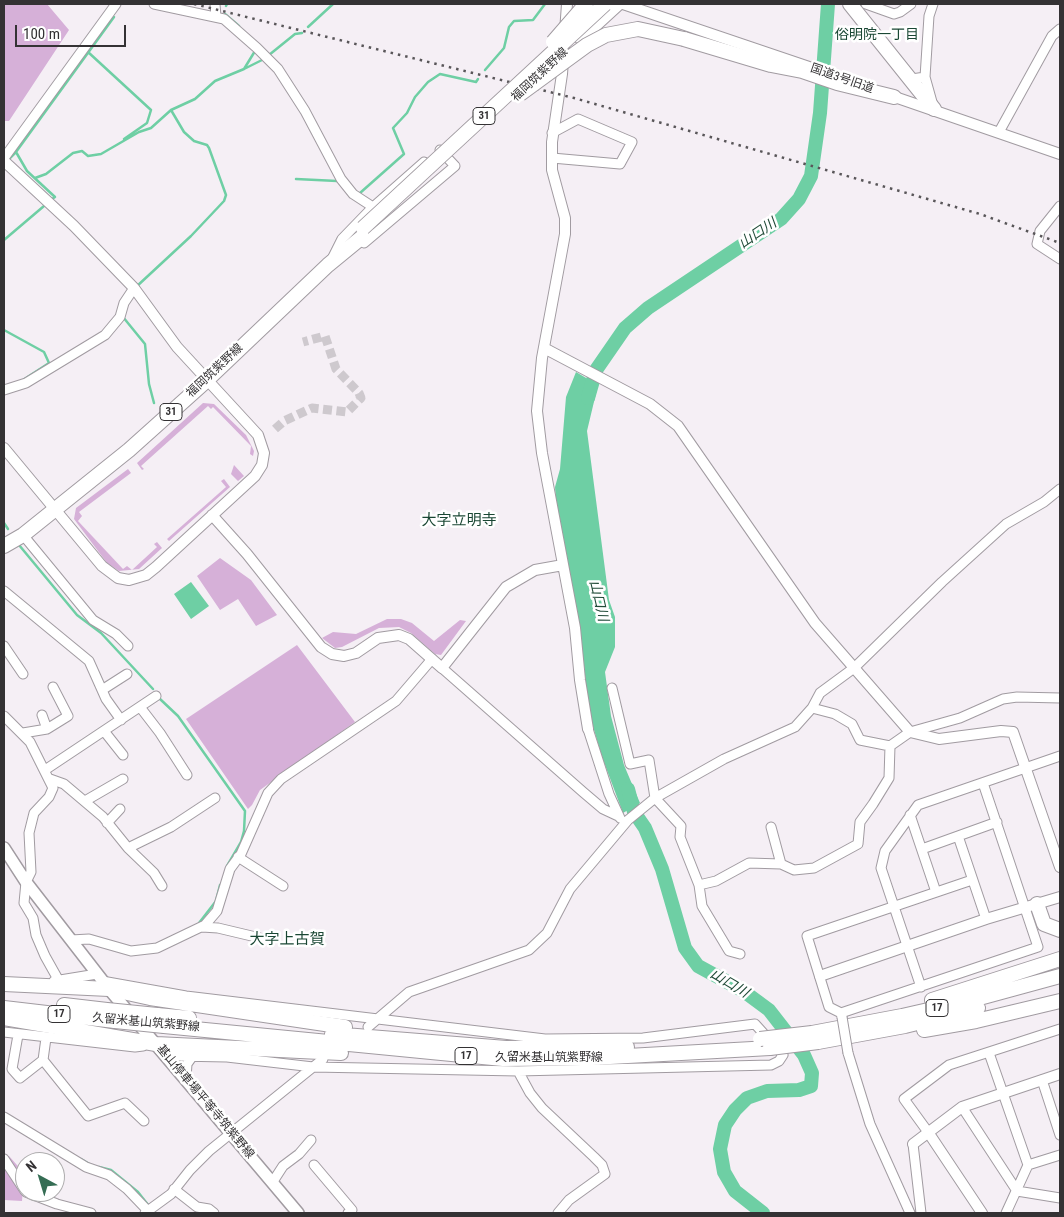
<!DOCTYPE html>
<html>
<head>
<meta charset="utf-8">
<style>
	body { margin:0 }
	#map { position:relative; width:1064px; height:1217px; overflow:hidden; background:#f5eff5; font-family:"Roboto Condensed",sans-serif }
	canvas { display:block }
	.frame { position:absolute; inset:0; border:5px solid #343234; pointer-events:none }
	.north { position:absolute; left:15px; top:1152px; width:50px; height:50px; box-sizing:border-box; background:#fff; border:1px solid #aeadae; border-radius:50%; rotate:321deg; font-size:14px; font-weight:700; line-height:20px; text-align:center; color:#343234 }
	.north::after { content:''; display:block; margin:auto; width:18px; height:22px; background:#356d54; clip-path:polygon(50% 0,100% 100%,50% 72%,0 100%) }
	.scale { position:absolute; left:15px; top:25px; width:111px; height:22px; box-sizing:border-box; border:2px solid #343234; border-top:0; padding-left:6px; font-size:15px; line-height:18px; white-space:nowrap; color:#343234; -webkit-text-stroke:4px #fff; paint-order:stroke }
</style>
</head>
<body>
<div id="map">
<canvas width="1064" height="1217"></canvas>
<div class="frame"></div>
<div class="north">N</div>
<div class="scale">100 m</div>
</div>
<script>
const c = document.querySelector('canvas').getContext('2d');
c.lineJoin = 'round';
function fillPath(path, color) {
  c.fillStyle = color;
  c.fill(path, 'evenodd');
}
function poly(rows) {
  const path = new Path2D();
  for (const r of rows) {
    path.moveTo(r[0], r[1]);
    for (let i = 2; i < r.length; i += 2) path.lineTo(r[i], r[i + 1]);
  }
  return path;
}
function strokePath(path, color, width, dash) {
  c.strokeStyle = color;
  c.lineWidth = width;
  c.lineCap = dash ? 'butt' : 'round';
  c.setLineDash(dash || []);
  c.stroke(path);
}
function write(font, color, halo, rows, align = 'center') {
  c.font = font + ' "Roboto Condensed","Noto Sans JP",sans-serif';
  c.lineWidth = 5;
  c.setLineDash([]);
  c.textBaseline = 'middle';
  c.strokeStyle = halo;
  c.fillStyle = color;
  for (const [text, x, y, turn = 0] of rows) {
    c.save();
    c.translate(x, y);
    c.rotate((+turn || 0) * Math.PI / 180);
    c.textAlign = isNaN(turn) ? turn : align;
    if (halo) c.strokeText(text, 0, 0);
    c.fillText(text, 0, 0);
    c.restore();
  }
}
fillPath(poly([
	[4,4,47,4,69,30,9,121,4,121],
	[203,403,214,404,246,435,254,451,253,456,250,454,251,446,213,407,211,409,208,406,141,466,144,469,142,470,137,463],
	[234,465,244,476,238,481,231,474],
	[128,469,131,473,79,512,82,516,78,521,123,569,127,566,132,570,157,547,154,544,157,542,162,548,139,569,119,571,107,563,74,519,76,508],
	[224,479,230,487,169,541,167,539,226,487,221,481],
	[220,558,251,580,277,615,256,626,238,599,220,610,197,576],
	[387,619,401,619,412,623,434,641,460,620,466,621,441,655,435,654,411,633,399,627,379,628,342,647,335,648,322,638,333,632,356,634],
	[297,645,355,722,260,790,252,805,248,809,186,719],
	[9,1156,24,1173,22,1201,4,1200,4,1158]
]), '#d6b0d8');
fillPath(poly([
	[576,372,598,385,587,431,609,600,615,617,615,647,605,672,611,716,624,765,640,803,623,813,602,757,589,713,582,647,557,518,555,487,560,469,566,397],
	[191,582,209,606,191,619,174,594]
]), '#6ecfa4');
strokePath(poly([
	[226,6,227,4],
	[225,14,239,26],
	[308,27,333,4],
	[88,52,151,110,147,123,124,139],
	[269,55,295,34,302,33],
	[244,69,264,59],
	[485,70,504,48,509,27,514,21,533,20,545,4],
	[9,159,16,152],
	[35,178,46,174,73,153,82,151,88,156,101,154,139,132,151,128,171,110,195,99,215,81,244,69,255,51],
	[296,179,337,181],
	[360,193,404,154,393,128,407,113,415,97,428,82,440,74,476,82,478,79],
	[52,199,55,197,27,171,16,152,114,17],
	[4,240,44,206],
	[136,287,191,236,224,201,226,195,209,148,207,145,194,141,184,132,171,110],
	[123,317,145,344,149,384,154,403],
	[4,330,44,352,49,363,23,380],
	[4,523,8,529],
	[19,545,77,615,101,633,153,689],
	[160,699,178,716,245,811,244,831,241,842,227,866],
	[199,923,216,901,220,885],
	[81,1159,91,1165],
	[99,1167,111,1170,138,1192,149,1206]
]), '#6ecfa4', 2.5);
strokePath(poly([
	[588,398,596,370,625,328,648,308,781,219,799,199,811,176,820,113,828,4],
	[628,789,634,812,645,828,662,869,685,948,698,966,742,990,769,1010,804,1055,812,1073,811,1086,799,1090,767,1091,747,1098,735,1110,725,1125,720,1149,724,1172,735,1191,763,1213]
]), '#6ecfa4', 14);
strokePath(poly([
	[275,429,284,421,312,408,347,412,361,398,359,393,336,369,325,336,303,342]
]), '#cec9ce', 9, [9, 4.5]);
const minor = poly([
	[154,4,224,19,257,48,278,69,305,111,341,179,353,194,373,207],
	[215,4,216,17],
	[866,4,894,14,900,12,911,4],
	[925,77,932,102],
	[912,79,925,77,929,16,933,4],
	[999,132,1052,36,1060,29],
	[4,158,116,4],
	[552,158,620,164,632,142,578,119,552,133],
	[1060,206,1040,231,1037,244,1060,259],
	[364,243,455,166,440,150],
	[333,257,342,239,373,207,424,162],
	[4,390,26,383,105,335,120,317,124,303,134,288],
	[23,535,93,620,116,634,128,646],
	[4,591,89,661,106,699,121,720],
	[4,646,23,674],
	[442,668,583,792,603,809,618,816],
	[612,688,630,764,649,760,655,798,681,826,680,837,699,885,702,906,729,951,740,954],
	[102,690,127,674],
	[140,707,160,733,187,775],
	[812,708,835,714,852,724,860,740,890,746,910,732,960,718,1003,699,1017,697,1060,698],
	[4,716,30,742,53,788,49,797,34,813,29,833,31,872,26,882,24,903,33,918,36,935,45,956,59,981],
	[47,729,68,716,53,687],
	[588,729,609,794,620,818],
	[104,731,123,755],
	[23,733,47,729,42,715],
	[45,770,156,696],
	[50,779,64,784,103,817,128,848,154,873,162,886],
	[85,801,123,779],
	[910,815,936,892],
	[107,823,120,809],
	[771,827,781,864],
	[958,836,986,919],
	[128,848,171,827,215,798],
	[922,849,997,822],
	[238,857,283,886],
	[699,885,716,881,749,863,781,864,794,870,814,868,858,844,860,822,873,804,889,778,890,746],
	[202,927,218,928,260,938],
	[71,940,89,939,131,951,157,948,205,925,217,911,230,869,241,854,268,793,281,779,396,701,432,659],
	[54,981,97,974],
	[102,981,186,996,545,1039,643,1038,755,1024,783,1055,779,1061,771,1065,518,1071,313,1067,227,1057,175,1056,162,1047],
	[921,987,881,868,885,851,918,805,1060,756],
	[841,1013,1038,947,983,783],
	[842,1017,841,1013,829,1007,807,936,972,880],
	[368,1027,409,992,529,950,547,933,570,889,628,820,655,798,724,759,795,727,812,708,820,693,854,668,942,582,1006,524,1044,502,1060,489],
	[4,1032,135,1047,143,1046],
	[18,1035,12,1069,20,1078,43,1060],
	[46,1038,43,1060,88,1116,125,1103,144,1121],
	[848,1053,870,1124,910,1213],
	[989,1053,1028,1165],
	[518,1071,530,1093,542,1108,594,1157,602,1165,605,1174,569,1200,558,1213],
	[186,1078,187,1064,192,1057],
	[1042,1080,1060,1135],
	[962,1107,1017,1191,1060,1198],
	[4,1117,86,1167,109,1175,127,1189,150,1213],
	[928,1132,904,1099,949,1065,1060,1029],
	[913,1144,921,1213],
	[4,1159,25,1191],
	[314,1165,352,1210,348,1213],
	[272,1183,283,1166,299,1154,311,1140],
	[174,1189,197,1207,209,1209,214,1213],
	[26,1192,57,1204,91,1213],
	[145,1213,171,1194,190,1170,209,1151,323,1059],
	[1006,1213,1028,1165,1060,1155]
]);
const tertiary = poly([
	[567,4,562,74,552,142,552,170,565,218,565,234,542,358,537,411,542,453,575,628,580,680,588,729],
	[623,4,809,67],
	[889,95,1060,154],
	[4,161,74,226,134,288,177,347,258,435,264,453,262,465,255,476,156,567,146,575,129,580,118,578,102,566,4,448],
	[544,348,650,404,678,426,815,623,910,732,939,739,1001,731,1013,732,1060,867],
	[212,515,247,554,321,647,332,654,344,656,356,653,378,638,399,635,409,639,442,668,506,587,535,570,563,565],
	[820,976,986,919,1060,897],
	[928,1132,982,1213],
	[913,1144,962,1107,1060,1074]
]);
const secondary = poly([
	[4,848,26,882,109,989,298,1213]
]);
const primary = poly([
	[850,4,934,109],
	[581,37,617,4],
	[684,39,771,65,802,71,837,83,894,97],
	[4,546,23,535,129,450,206,381,328,265,367,233],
	[1037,904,1044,924,1060,930],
	[4,984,109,989,150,998,345,1027],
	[932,1000,1060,959],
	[64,1005,107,1010],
	[4,1008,115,1021],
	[157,1015,189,1018],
	[4,1018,156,1044,341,1053],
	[164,1026,503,1059,592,1058,770,1048],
	[924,1030,976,1021,1060,1001],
	[812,1033,902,1016,972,1000,1060,976],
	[332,1034,506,1048,627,1047],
	[818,1042,905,1026,978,1008]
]);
strokePath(minor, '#a19ba1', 11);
strokePath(tertiary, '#a19ba1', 12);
strokePath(secondary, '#a19ba1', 14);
strokePath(primary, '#a19ba1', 16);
strokePath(minor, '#fff', 9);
strokePath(tertiary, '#fff', 10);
strokePath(secondary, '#fff', 11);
strokePath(primary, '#fff', 14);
strokePath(poly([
	[194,4,574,98,980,214,1060,243]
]), '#595659', 2.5, [2.5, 5]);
const minorBridge = poly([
	[842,1017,848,1053]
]);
const primaryBridge = poly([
	[553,42,586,4],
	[520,94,587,45,606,35,638,29,684,39],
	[363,228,605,4],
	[107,1010,157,1015],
	[115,1021,164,1026],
	[760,1039,812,1033],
	[770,1048,818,1042]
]);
strokePath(minorBridge, '#a19ba1', 11, []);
strokePath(primaryBridge, '#a19ba1', 16, []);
strokePath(minorBridge, '#fff', 9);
strokePath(primaryBridge, '#fff', 14);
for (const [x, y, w] of [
	[484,116,22],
	[171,412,22],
	[937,1008,22],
	[59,1014,22],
	[466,1056,22]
]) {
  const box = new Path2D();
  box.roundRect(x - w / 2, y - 8.5, w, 17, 4);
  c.fillStyle = '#fff';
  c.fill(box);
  strokePath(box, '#343234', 1);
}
write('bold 11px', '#343234', null, [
	["31",484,116],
	["31",171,412],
	["17",937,1008],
	["17",59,1014],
	["17",466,1056]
]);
write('12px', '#343234', '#fff', [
	["福岡筑紫野線",540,75,-43],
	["国道3号旧道",842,79,19],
	["福岡筑紫野線",215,371,-43],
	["久留米基山筑紫野線",146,1023,5],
	["久留米基山筑紫野線",549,1058],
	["基山停車場平等寺筑紫野線",205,1102,50]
]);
write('14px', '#1a4734', '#fff', [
	["俗明院一丁目",877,35]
]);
write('italic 14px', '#214b38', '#fff', [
	["山口川",758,234,-34],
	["山口川",598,601,77],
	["山口川",729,984,31]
]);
write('15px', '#1a4734', '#fff', [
	["大字立明寺",459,521],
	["大字上古賀",287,940]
]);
</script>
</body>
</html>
